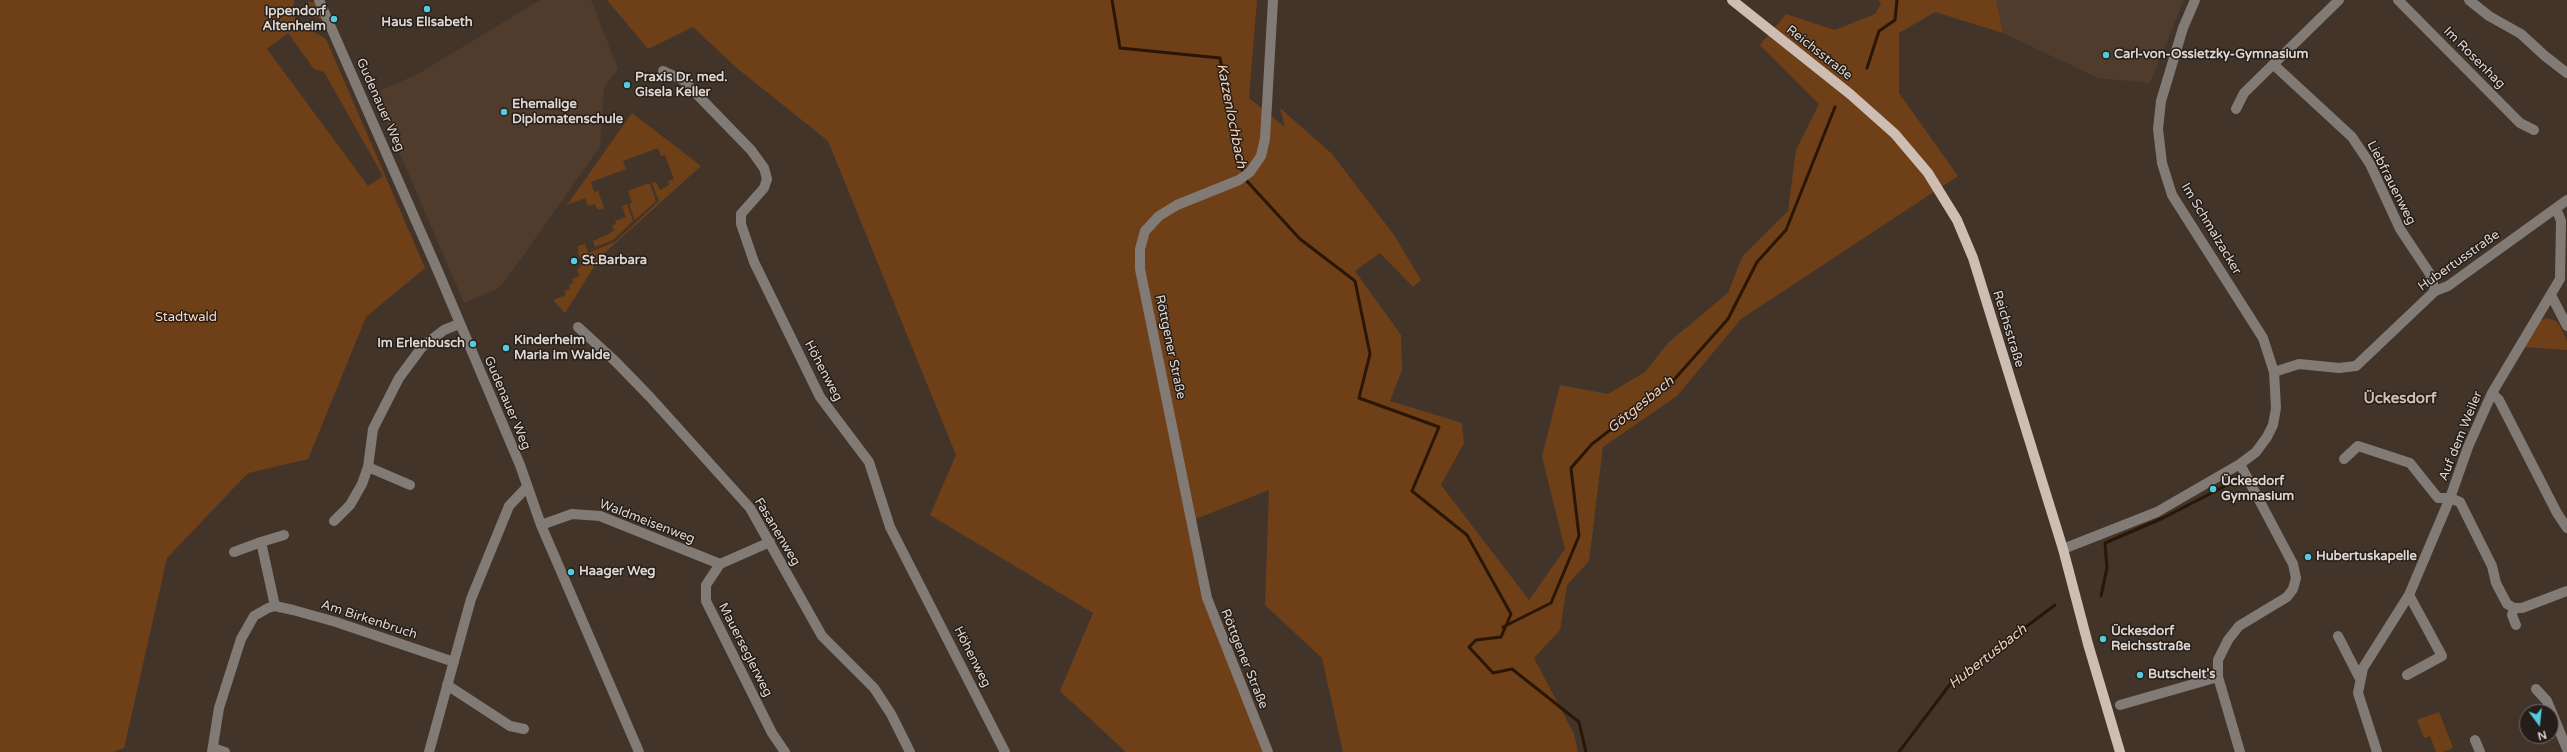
<!DOCTYPE html>
<html>
<head>
<meta charset="utf-8">
<style>
	body { margin:0 }
	#map { position:relative; width:2567px; height:752px; overflow:hidden; background:#43342a; font-family:"Varela Round",sans-serif }
	canvas { display:block }
	.north { position:absolute; left:2519px; top:704px; width:40px; height:40px; box-sizing:border-box; background:#241d19; border:1px solid #6f6762; border-radius:50%; rotate:165deg; font-size:11px; font-weight:700; line-height:16px; text-align:center; color:#dfd6cf }
	.north::after { content:''; display:block; margin:auto; width:14px; height:18px; background:#53cbdb; clip-path:polygon(50% 0,100% 100%,50% 72%,0 100%) }
</style>
</head>
<body>
<div id="map">
<canvas width="2567" height="752"></canvas>
<div class="north">N</div>
</div>
<script>
const c = document.querySelector('canvas').getContext('2d');
c.lineJoin = 'round';
function fillPath(path, color) {
  c.fillStyle = color;
  c.fill(path, 'evenodd');
}
function poly(rows) {
  const path = new Path2D();
  for (const r of rows) {
    path.moveTo(r[0], r[1]);
    for (let i = 2; i < r.length; i += 2) path.lineTo(r[i], r[i + 1]);
  }
  return path;
}
function strokePath(path, color, width, dash) {
  c.strokeStyle = color;
  c.lineWidth = width;
  c.lineCap = dash ? 'butt' : 'round';
  c.setLineDash(dash || []);
  c.stroke(path);
}
function write(font, color, halo, rows, align = 'center') {
  c.font = font + ' "Varela Round",sans-serif';
  c.lineWidth = 3;
  c.setLineDash([]);
  c.textBaseline = 'middle';
  c.strokeStyle = halo;
  c.fillStyle = color;
  for (const [text, x, y, turn = 0] of rows) {
    c.save();
    c.translate(x, y);
    c.rotate((+turn || 0) * Math.PI / 180);
    c.textAlign = isNaN(turn) ? turn : align;
    if (halo) c.strokeText(text, 0, 0);
    c.fillText(text, 0, 0);
    c.restore();
  }
}
fillPath(poly([
	[540,0,591,0,618,69,604,88,600,147,503,284,497,289,464,303,374,93,418,74],
	[1996,0,2184,0,2150,83,2098,78,2003,33]
]), '#503c2d');
fillPath(poly([
	[0,0,294,0,293,10,296,21,326,39,425,268,366,317,308,459,248,473,167,558,124,748,113,752,0,752],
	[288,33,314,69,324,72,383,176,368,186,267,49],
	[607,0,1257,0,1249,98,1285,127,1280,108,1332,154,1394,235,1421,280,1413,287,1380,253,1355,271,1401,335,1402,370,1390,401,1462,423,1464,443,1441,485,1529,600,1565,549,1542,456,1560,385,1608,394,1645,372,1668,343,1728,293,1742,257,1788,211,1796,150,1819,104,1760,45,1786,14,1835,30,1875,14,1881,4,1878,0,1996,0,2003,33,1935,12,1899,33,1899,93,1958,176,1741,319,1677,396,1603,447,1589,561,1567,585,1560,630,1534,658,1574,734,1578,752,1343,752,1322,658,1265,605,1269,490,1188,522,1204,604,1266,752,1126,752,1060,691,1093,613,930,515,956,455,828,141,738,69,693,27,648,49],
	[309,2,316,2,324,21,307,13,305,6],
	[632,113,701,166,601,256,565,313,553,300,566,295,564,291,570,289,569,285,573,283,572,279,579,276,577,269,581,266,582,260,578,254,578,246,585,244,588,253,615,242,659,201,652,183,656,182,660,190,666,187,669,185,668,181,674,179,665,155,661,156,658,148,623,161,626,169,591,182,594,192,598,191,604,208,598,210,595,204,588,206,585,198,567,205],
	[646,184,650,184,656,201,635,220,629,204,632,203,628,191],
	[627,204,633,221,613,240,595,247,593,241,609,234,614,230,612,226,616,224,615,221,626,217,622,206],
	[2546,318,2554,320,2559,324,2567,341,2567,350,2524,347,2540,321],
	[2439,712,2453,748,2443,752,2436,752,2430,736,2424,738,2417,720]
]), '#6f4018');
strokePath(poly([
	[1112,0,1120,48,1220,58,1243,174],
	[1867,68,1879,31,1895,20,1897,0],
	[1245,179,1300,239,1355,281,1370,354,1359,398,1439,427,1412,491,1467,535,1511,614,1501,637,1476,640,1469,647,1493,673,1512,669,1579,722,1586,752],
	[2101,596,2107,568,2105,543,2163,518,2239,479],
	[1503,627,1551,603,1579,536,1571,468,1592,444,1671,383,1728,319,1757,262,1786,230,1835,107],
	[1899,752,1951,683,2055,605]
]), '#2a1605', 3);
strokePath(poly([
	[319,0,437,269,520,465,541,525,639,752],
	[2398,0,2520,123,2534,130],
	[2469,0,2489,16,2521,34,2545,56,2567,73],
	[2274,65,2352,137,2370,164,2400,229,2430,274,2435,291],
	[663,71,683,80,751,150,764,168,767,179,764,188,741,214,741,224,754,262,820,397,869,462,890,527,1005,752],
	[2236,109,2244,93,2339,0],
	[2551,295,2567,326],
	[578,327,616,362,650,397,750,508,822,636,874,688,891,714,910,752],
	[2274,372,2299,364,2339,368,2356,366,2435,291,2448,286,2567,200],
	[2492,393,2499,400,2557,513,2567,528],
	[2344,459,2358,446,2410,463,2438,498,2450,498,2460,502,2492,566,2496,583,2507,604,2514,608,2512,615,2516,625],
	[368,467,410,485],
	[334,521,350,505,362,484,368,467,373,429,399,378,422,347,444,330,459,324],
	[541,525,572,514,600,516,720,564],
	[770,542,720,564,706,585,706,601,772,733,785,752],
	[2063,549,2157,512,2240,464,2256,452,2267,437,2273,425,2276,408,2274,372,2263,338,2172,195,2162,163,2158,129,2161,101,2183,28,2195,0],
	[234,552,261,542],
	[275,606,261,542,284,535],
	[2514,608,2522,608,2567,591],
	[2338,636,2360,679],
	[2407,675,2442,656,2409,595],
	[2218,677,2240,752],
	[447,685,510,726,524,729],
	[2536,689,2547,701,2567,749],
	[2120,705,2218,677,2218,660,2228,640,2239,626,2287,597,2293,589,2296,578,2293,564,2240,464],
	[2475,740,2480,752],
	[213,748,225,752],
	[212,752,219,708,241,639,254,616,268,608,275,606,293,610,336,622,454,662],
	[429,752,471,599,509,506,526,488],
	[1268,752,1207,598,1140,269,1140,249,1145,231,1159,216,1177,205,1239,180,1250,172,1261,156,1265,139,1273,0],
	[2377,752,2358,693,2363,668,2409,595,2450,498,2468,447,2492,393,2560,279,2561,221,2556,208]
]), '#827b75', 10);
strokePath(poly([
	[1732,0,1850,94,1895,134,1928,173,1957,220,1973,258,2063,549,2088,644,2120,752]
]), '#cdbdb2', 10);
for (const [x, y, r, color] of [
	[427,9,4,"#53cbdb"],
	[334,19,4,"#53cbdb"],
	[2106,55,4,"#53cbdb"],
	[627,85,4,"#53cbdb"],
	[504,112,4,"#53cbdb"],
	[574,261,4,"#53cbdb"],
	[473,344,4,"#53cbdb"],
	[506,348,4,"#53cbdb"],
	[2213,489,4,"#53cbdb"],
	[2308,557,4,"#53cbdb"],
	[571,572,4,"#53cbdb"],
	[2103,639,4,"#53cbdb"],
	[2140,675,4,"#53cbdb"]
]) {
  const dot = new Path2D();
  dot.arc(x, y, r, 0, 2 * Math.PI);
  c.fillStyle = color;
  c.fill(dot);
  strokePath(dot, '#241d19', 1.5);
}
write('bold 13px', '#dfd6cf', '#241d19', [
	["Ippendorf",326,12,"right"],
	["Altenheim",326,27,"right"],
	["Haus Elisabeth",427,23,"center"],
	["Carl-von-Ossietzky-Gymnasium",2114,55],
	["Praxis Dr. med.",635,78],
	["Gisela Keller",635,93],
	["Ehemalige",512,105],
	["Diplomatenschule",512,120],
	["St.Barbara",582,261],
	["Kinderheim",514,341],
	["Maria im Walde",514,356],
	["Im Erlenbusch",465,344,"right"],
	["Ückesdorf",2221,482],
	["Gymnasium",2221,497],
	["Hubertuskapelle",2316,557],
	["Haager Weg",579,572],
	["Ückesdorf",2111,632],
	["Reichsstraße",2111,647],
	["Butscheit's",2148,675]
], 'left');
write('13px', '#dfd6cf', '#241d19', [
	["Reichsstraße",1819,53,38],
	["Im Rosenhag",2474,58,45],
	["Gudenauer Weg",380,105,66],
	["Liebfrauenweg",2391,183,63],
	["Im Schmalzacker",2211,229,59],
	["Hubertusstraße",2459,261,-35],
	["Reichsstraße",2008,329,73],
	["Röttgener Straße",1170,347,78],
	["Höhenweg",823,371,62],
	["Gudenauer Weg",507,403,67],
	["Auf dem Weiler",2461,436,-68],
	["Waldmeisenweg",647,522,21],
	["Fasanenweg",777,532,59],
	["Am Birkenbruch",369,620,18],
	["Mauerseglerweg",745,650,63],
	["Höhenweg",972,657,63],
	["Röttgener Straße",1244,659,68]
]);
write('13px', '#fcd7bc', '#241d19', [
	["Stadtwald",186,318]
]);
write('italic 14px', '#f3cdb3', '#241d19', [
	["Katzenlochbach",1231,116,79],
	["Götgesbach",1641,405,-39],
	["Hubertusbach",1988,657,-38]
]);
write('bold 15px', '#d2c0b3', '#241d19', [
	["Ückesdorf",2400,399]
]);
</script>
</body>
</html>
